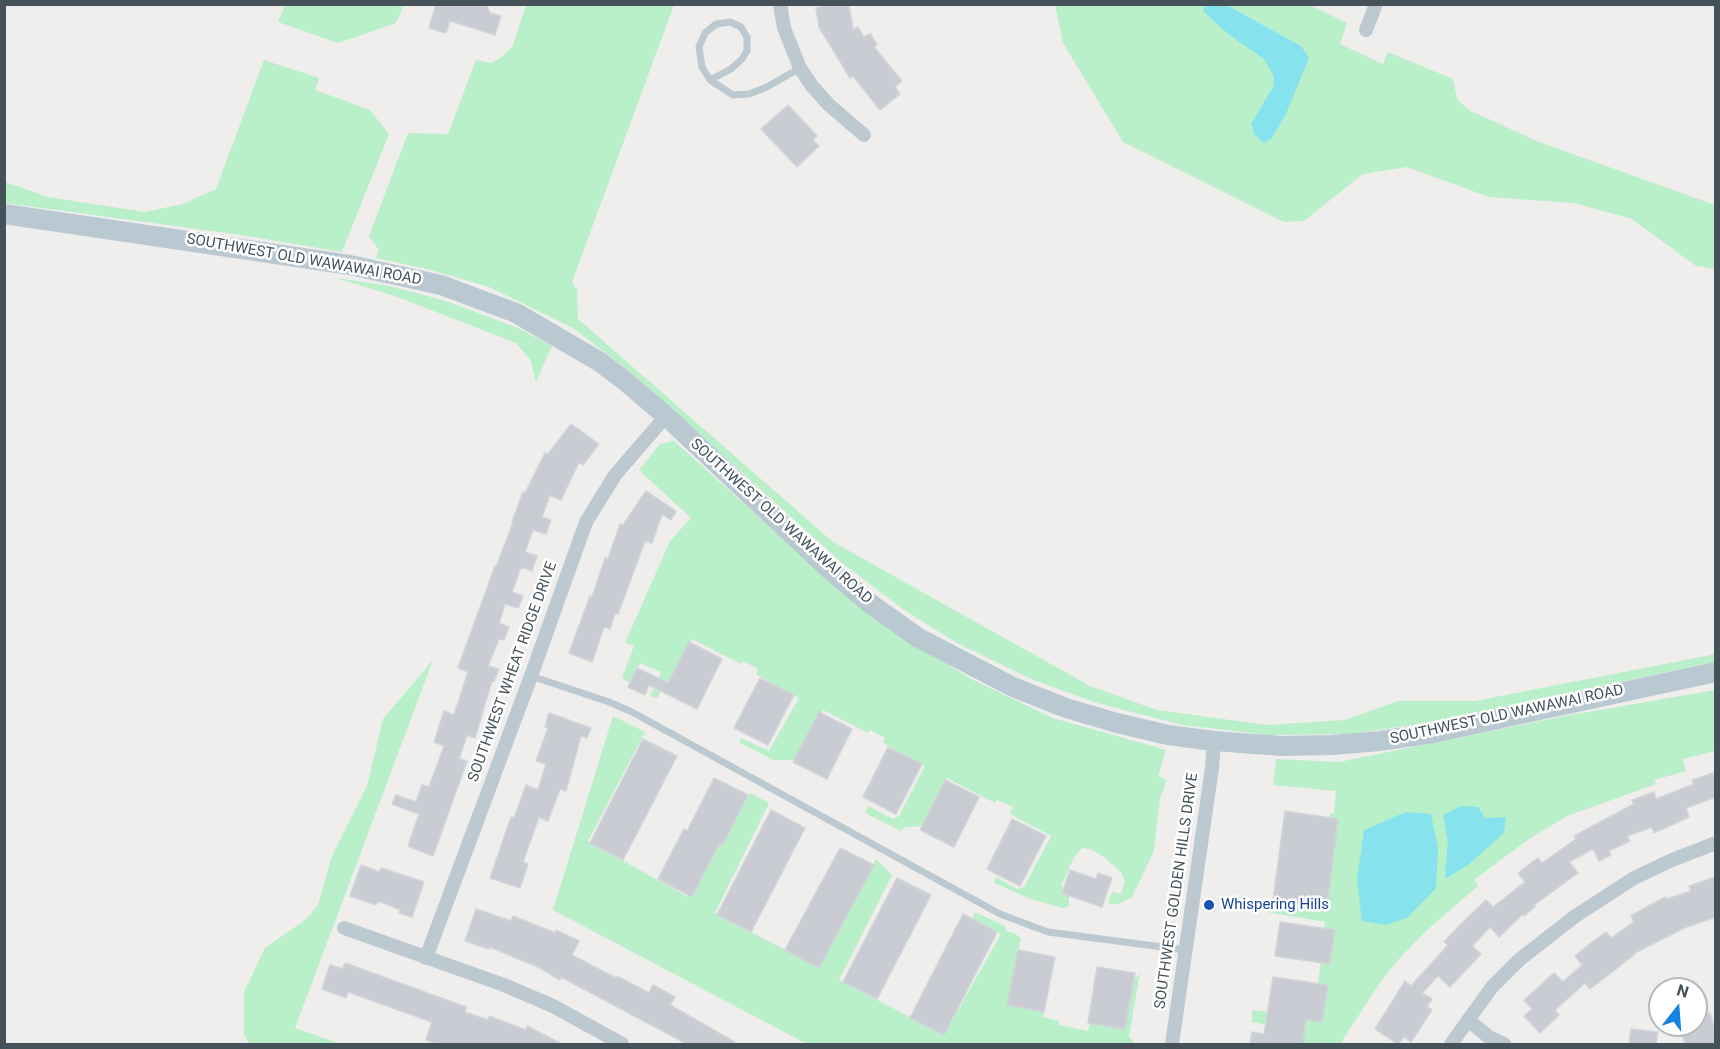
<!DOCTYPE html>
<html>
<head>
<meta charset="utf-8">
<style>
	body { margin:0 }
	#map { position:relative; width:1720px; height:1049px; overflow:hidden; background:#f0eded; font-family:Roboto,sans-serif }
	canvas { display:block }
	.frame { position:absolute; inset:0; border:6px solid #45525a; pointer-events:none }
	.north { position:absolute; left:1648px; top:977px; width:60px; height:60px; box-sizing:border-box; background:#fff; border:2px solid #b5babd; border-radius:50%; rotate:17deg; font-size:16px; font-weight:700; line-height:24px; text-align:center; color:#45525a }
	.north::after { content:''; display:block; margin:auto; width:21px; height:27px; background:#1683e1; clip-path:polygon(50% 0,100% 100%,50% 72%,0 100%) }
</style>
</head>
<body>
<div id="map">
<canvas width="1720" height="1049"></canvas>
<div class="frame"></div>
<div class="north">N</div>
</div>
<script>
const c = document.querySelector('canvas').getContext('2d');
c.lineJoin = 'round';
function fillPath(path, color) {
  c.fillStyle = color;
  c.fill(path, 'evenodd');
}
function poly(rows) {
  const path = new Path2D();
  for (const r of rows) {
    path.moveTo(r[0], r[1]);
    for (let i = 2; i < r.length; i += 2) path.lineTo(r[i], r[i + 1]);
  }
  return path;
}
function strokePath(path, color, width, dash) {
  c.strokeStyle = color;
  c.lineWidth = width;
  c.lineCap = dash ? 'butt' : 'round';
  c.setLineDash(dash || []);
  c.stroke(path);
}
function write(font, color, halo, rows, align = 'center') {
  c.font = font + ' Roboto,sans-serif';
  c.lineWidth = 5;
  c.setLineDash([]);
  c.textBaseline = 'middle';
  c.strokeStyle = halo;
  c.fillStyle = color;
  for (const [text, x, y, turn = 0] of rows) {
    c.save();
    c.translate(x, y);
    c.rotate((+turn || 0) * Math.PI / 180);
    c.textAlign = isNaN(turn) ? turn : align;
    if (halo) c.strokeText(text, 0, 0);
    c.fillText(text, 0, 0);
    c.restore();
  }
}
fillPath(poly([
	[285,5,285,4,404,5,396,23,338,43,278,22],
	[526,5,674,5,572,282,577,290,578,319,833,542,1090,686,1157,710,1267,725,1345,720,1398,701,1475,701,1711,655,1715,653,1715,662,1433,722,1349,734,1268,735,1183,725,1097,703,1031,679,957,643,904,610,842,563,633,374,573,328,489,287,431,270,376,258,379,250,369,236,408,133,448,134,476,60,491,63,502,57,513,45],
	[1055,5,1205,5,1203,11,1228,34,1265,59,1273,75,1274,85,1251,124,1272,138,1285,116,1301,46,1227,5,1310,5,1347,23,1340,44,1383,64,1388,52,1453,79,1457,99,1469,110,1539,142,1715,205,1715,269,1696,266,1632,219,1574,203,1489,197,1407,167,1363,174,1304,221,1284,222,1123,142,1063,43],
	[264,60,319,78,315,90,370,110,389,134,342,252,241,235,5,203,5,182,48,197,144,212,183,204,216,189],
	[336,278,394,287,446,301,518,328,552,346,536,382,530,359,516,343,395,296],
	[674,441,801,555,879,621,971,679,1053,718,1166,750,1158,776,1167,780,1160,798,1154,851,1132,897,1118,904,1108,904,1112,892,1121,894,1125,882,1121,872,1105,858,1091,849,1082,848,1074,857,1061,886,1069,895,1069,906,1063,908,1031,899,994,883,996,877,1017,889,1024,887,1051,836,1010,814,1013,807,997,800,995,803,947,778,924,826,905,827,901,831,865,813,868,806,893,819,899,816,925,766,883,743,885,738,870,730,868,733,823,710,797,760,773,760,739,742,741,738,769,751,799,698,756,674,758,669,743,661,741,664,692,639,668,687,661,688,658,698,650,696,661,672,640,663,630,683,622,678,634,646,625,643,670,541,691,518,639,470,660,444],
	[433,660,295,1028,341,1044,249,1044,244,1034,244,992,265,948,305,920,318,905,332,856,367,786,383,719],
	[1715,690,1715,751,1683,759,1686,771,1654,780,1656,784,1567,816,1529,839,1475,879,1478,886,1427,930,1398,960,1381,981,1340,1044,1298,1044,1300,1031,1252,1022,1252,1010,1312,1017,1320,969,1325,922,1267,912,1269,900,1319,904,1330,813,1334,813,1336,791,1273,785,1276,759,1339,762,1565,716],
	[613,716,645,732,588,841,688,897,750,793,769,803,715,913,816,966,876,859,892,875,839,980,944,1035,1001,934,972,919,975,912,1005,926,1006,931,1016,934,1021,939,1007,1005,1044,1012,1043,1017,1059,1021,1059,1025,1088,1031,1090,1023,1120,1028,1126,1024,1134,980,1140,973,1129,1036,1135,1044,807,1044,553,910]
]), '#b9efc9');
fillPath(poly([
	[1205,5,1227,5,1301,46,1309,58,1285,116,1272,138,1264,143,1255,135,1251,124,1274,85,1273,75,1264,59,1228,34,1203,11],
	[1461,806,1478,807,1485,818,1506,817,1504,833,1469,864,1447,878,1445,877,1448,841,1443,815],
	[1406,812,1431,814,1438,848,1436,888,1408,917,1387,925,1362,921,1357,879,1364,830]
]), '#86e2ed');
const building = poly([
	[436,4,486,4,490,13,501,16,495,35,450,21,446,33,429,28,436,4],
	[823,4,849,4,853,30,858,27,864,37,870,33,877,45,874,47,902,81,895,87,900,94,880,110,853,76,850,78,819,27,816,8,824,6,823,4],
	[788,105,817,136,813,140,819,146,797,167,761,129,788,105],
	[571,424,599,444,583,465,579,462,561,500,550,495,542,517,551,520,546,534,533,530,525,552,537,556,532,571,521,567,512,592,523,596,518,608,505,604,499,623,509,627,504,640,499,639,488,666,499,669,494,681,492,681,475,738,467,735,459,759,467,761,433,856,408,846,419,814,392,804,396,795,416,802,422,785,429,787,444,746,434,742,444,711,454,715,468,672,458,668,495,566,496,567,513,523,512,522,523,492,525,493,545,453,548,454,571,424],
	[646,491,676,511,671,520,662,514,652,543,645,541,618,614,615,613,610,629,604,627,592,662,569,653,590,596,592,597,605,558,608,559,620,524,623,525,646,491],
	[689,642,722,659,697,709,649,685,645,695,628,687,637,668,668,683,689,642],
	[760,678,794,695,768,745,734,728,760,678],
	[819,712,852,729,827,779,793,762,819,712],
	[549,713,591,728,587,738,581,736,566,791,560,789,548,821,539,817,523,862,528,864,520,888,490,878,511,817,514,818,526,785,538,790,546,764,536,761,548,728,545,727,549,713],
	[643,739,677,756,623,860,590,843,643,739],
	[888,747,922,764,896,814,863,797,888,747],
	[1716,772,1716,797,1686,808,1689,817,1654,833,1652,827,1627,836,1630,841,1609,851,1611,855,1599,861,1593,849,1569,862,1578,873,1534,905,1535,907,1524,916,1523,914,1499,937,1490,927,1472,946,1481,954,1450,987,1438,976,1422,993,1432,999,1427,1007,1432,1010,1411,1042,1404,1037,1398,1044,1375,1029,1405,981,1411,986,1448,945,1444,942,1462,923,1486,900,1493,907,1525,882,1518,873,1538,858,1542,863,1576,839,1574,836,1634,804,1632,800,1654,792,1656,799,1694,784,1692,780,1716,772],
	[714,778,748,795,722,846,719,844,692,897,658,879,684,829,687,831,714,778],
	[945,780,979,797,954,847,920,830,945,780],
	[771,810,805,828,751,932,717,915,771,810],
	[1285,811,1338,819,1327,908,1273,900,1285,811],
	[1012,819,1046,836,1020,886,987,869,1012,819],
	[840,848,874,865,819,968,785,950,840,848],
	[361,865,380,872,381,868,424,882,412,917,399,913,401,910,378,901,376,905,350,896,361,865],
	[1070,870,1096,879,1098,873,1112,878,1102,907,1062,893,1070,870],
	[1716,877,1716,917,1684,928,1633,954,1634,955,1590,989,1585,983,1555,1010,1559,1015,1540,1033,1524,1016,1532,1009,1524,1000,1554,973,1563,982,1582,965,1575,956,1587,946,1606,932,1611,938,1634,922,1631,916,1650,905,1666,897,1667,899,1691,891,1689,886,1716,877],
	[897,878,931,895,877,999,843,982,897,878],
	[476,909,511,921,513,916,555,933,556,930,579,941,572,955,616,978,617,976,649,993,653,985,675,997,670,1005,738,1044,687,1044,561,977,560,980,538,967,490,947,489,949,465,941,476,909],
	[963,914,997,932,944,1035,910,1018,963,914],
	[1280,922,1335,930,1330,964,1275,956,1280,922],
	[1018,950,1055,957,1044,1012,1007,1005,1018,950],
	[345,963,466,1007,465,1012,488,1020,489,1016,526,1030,527,1026,562,1044,438,1044,426,1040,432,1022,348,992,346,998,322,989,330,965,343,969,345,963],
	[1097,967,1135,973,1125,1029,1088,1023,1097,967],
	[1273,977,1328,985,1322,1022,1306,1020,1303,1044,1250,1044,1252,1032,1264,1034,1273,977],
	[1710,1013,1716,1034,1716,1044,1685,1044,1679,1025,1696,1025,1696,1017,1710,1013],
	[1631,1029,1658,1032,1656,1044,1629,1044,1631,1029]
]);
fillPath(building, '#c9ccd2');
strokePath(building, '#d1d4d9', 1.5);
strokePath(poly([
	[710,80,731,69,742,59,747,51,747,37,741,27,730,22,716,24,705,33,699,47,702,67,710,80,733,95,749,94,767,87,800,68],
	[531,676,609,702,632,712,1000,914,1048,932,1185,950]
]), '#bdc9d0', 7);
strokePath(poly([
	[780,4,784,28,800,68,812,86,829,105,864,135],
	[1366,30,1376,4],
	[344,928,504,985,553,1006,622,1044],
	[426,958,531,676,586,522,615,475,666,416],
	[1468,1020,1489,1037,1504,1044],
	[1172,1044,1212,768,1214,741],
	[1451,1044,1492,987,1519,960,1574,917,1634,878,1672,860,1716,843]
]), '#bdc9d0', 14);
strokePath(poly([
	[4,214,350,265,441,285,516,313,600,362,625,381,666,416,828,568,872,605,917,637,1013,687,1066,708,1117,723,1168,735,1214,741,1282,746,1332,745,1380,741,1433,733,1716,672]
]), '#bac8d2', 20);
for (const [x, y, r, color] of [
	[1209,905,6,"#1a4fb4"]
]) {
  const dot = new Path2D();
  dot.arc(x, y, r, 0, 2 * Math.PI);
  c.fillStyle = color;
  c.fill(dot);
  strokePath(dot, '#fff', 2);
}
write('15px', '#45525a', '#fff', [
	["SOUTHWEST OLD WAWAWAI ROAD",304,260,10],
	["SOUTHWEST OLD WAWAWAI ROAD",781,522,42],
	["SOUTHWEST WHEAT RIDGE DRIVE",513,672,-70],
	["SOUTHWEST OLD WAWAWAI ROAD",1507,715,-12],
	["SOUTHWEST GOLDEN HILLS DRIVE",1177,891,-82]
]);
write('15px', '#164399', '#fff', [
	["Whispering Hills",1221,905]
], 'left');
</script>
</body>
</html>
